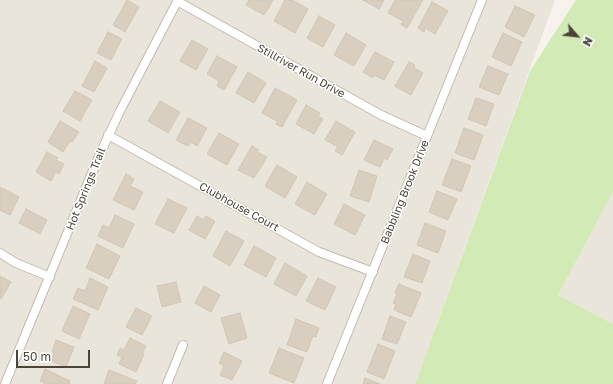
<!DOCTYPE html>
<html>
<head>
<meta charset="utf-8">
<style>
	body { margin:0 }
	#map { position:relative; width:613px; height:384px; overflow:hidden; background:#f6f3ec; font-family:"Golos Text",sans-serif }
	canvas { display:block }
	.north { position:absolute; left:557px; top:16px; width:40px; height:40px; -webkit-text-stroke:3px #fff; paint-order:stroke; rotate:118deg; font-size:11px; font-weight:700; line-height:16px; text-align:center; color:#4b4439 }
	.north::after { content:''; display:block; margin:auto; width:14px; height:18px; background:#4b4439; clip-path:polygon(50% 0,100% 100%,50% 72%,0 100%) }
	.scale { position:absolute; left:16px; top:350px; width:74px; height:18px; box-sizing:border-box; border:2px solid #4b4439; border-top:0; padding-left:5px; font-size:12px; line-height:14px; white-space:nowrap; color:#4b4439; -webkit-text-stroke:3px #fff; paint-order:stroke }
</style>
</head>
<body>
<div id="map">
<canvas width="613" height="384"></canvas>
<div class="north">N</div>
<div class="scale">50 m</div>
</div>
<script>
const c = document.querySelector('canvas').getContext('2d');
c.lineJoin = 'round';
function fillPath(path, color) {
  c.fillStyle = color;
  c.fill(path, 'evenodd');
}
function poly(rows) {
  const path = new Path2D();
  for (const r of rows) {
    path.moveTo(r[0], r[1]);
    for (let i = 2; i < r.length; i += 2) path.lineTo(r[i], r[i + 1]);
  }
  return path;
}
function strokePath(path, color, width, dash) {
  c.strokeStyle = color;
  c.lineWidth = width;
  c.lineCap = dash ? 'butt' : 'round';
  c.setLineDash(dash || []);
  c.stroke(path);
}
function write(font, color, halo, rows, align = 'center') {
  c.font = font + ' "Golos Text",sans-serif';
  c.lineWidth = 3;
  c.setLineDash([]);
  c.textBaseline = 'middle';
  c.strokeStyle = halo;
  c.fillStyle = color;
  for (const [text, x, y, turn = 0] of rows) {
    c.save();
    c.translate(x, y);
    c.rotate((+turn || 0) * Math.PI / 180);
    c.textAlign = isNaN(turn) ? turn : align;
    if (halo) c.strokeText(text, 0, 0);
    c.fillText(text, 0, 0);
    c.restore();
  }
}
fillPath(poly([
	[0,0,555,0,415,384,0,384],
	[613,192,613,324,558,295]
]), '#eae5da');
fillPath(poly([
	[576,0,613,0,613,192,558,295,613,324,613,384,415,384,530,71]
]), '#d2eab5');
const building = poly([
	[127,0,139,7,125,32,113,25,127,0],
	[249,0,273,0,264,15,246,5,249,0],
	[285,0,292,0,308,9,295,33,274,21,285,0],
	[363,0,384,0,379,9,363,0],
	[395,0,423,0,407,28,401,25,403,21,388,13,395,0],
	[432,2,448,11,435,34,425,28,424,32,418,28,432,2],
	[515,6,535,15,524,37,505,27,515,6],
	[319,16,335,25,323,47,307,38,319,16],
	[108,32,122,39,111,60,97,53,108,32],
	[346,33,366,45,354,66,334,55,346,33],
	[503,33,522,42,511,66,492,57,503,33],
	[192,40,208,49,196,70,180,61,192,40],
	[375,52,394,62,384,80,374,75,373,78,363,72,375,52],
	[217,56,237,67,224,90,217,86,219,81,207,74,217,56],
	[95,61,107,68,94,92,82,86,95,61],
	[409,62,415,65,414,68,423,73,411,95,395,86,409,62],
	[488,66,508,74,499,95,479,87,488,66],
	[248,72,266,83,254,103,236,93,248,72],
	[275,88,297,100,282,127,276,124,277,121,262,113,275,88],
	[75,91,92,100,80,121,63,111,75,91],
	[476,98,494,104,486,126,468,119,476,98],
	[160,101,180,112,168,133,148,121,160,101],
	[306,105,320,113,318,116,323,119,314,134,296,124,306,105],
	[188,118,207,128,197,146,191,142,188,146,176,140,188,118],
	[60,121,79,132,72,142,70,141,63,152,48,142,60,121],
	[336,121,355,132,342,155,335,151,338,147,325,140,336,121],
	[464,128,483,135,474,160,455,153,464,128],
	[219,133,239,144,227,165,207,154,219,133],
	[374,140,393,149,387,160,384,158,380,167,364,160,374,140],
	[252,146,259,150,257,152,267,157,254,178,238,170,252,146],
	[47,152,58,158,56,160,64,164,59,174,56,172,51,181,36,172,47,152],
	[452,159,471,166,461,192,442,185,452,159],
	[277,165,297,177,285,198,265,186,277,165],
	[359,170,377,176,369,202,350,196,359,170],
	[126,174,134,179,130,186,143,192,134,210,113,200,126,174],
	[307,182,327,194,315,215,295,204,307,182],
	[0,187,19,197,10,215,0,210,0,187],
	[437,191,457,199,448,220,429,212,437,191],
	[168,199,187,208,174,233,155,224,168,199],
	[344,204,365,215,355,235,334,224,344,204],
	[26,209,47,220,40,234,19,223,26,209],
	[115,215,134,224,123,248,98,236,103,225,109,228,115,215],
	[197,216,203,220,206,216,215,221,205,239,189,230,197,216],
	[425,223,446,231,438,253,417,245,425,223],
	[226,231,244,241,230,266,213,256,226,231],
	[97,244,120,256,109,279,86,268,97,244],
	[254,246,276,258,266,277,244,265,254,246],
	[413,254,430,261,422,283,404,277,413,254],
	[285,263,307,276,296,296,274,284,285,263],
	[0,276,11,282,1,299,0,299,0,276],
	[90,278,108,287,98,310,73,299,78,288,85,291,90,278],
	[318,278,336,287,325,310,306,301,318,278],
	[176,282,181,302,162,307,157,286,176,282],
	[399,284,421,293,411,317,394,310,396,304,393,303,397,294,395,293,399,284],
	[204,286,220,295,211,312,195,303,204,286],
	[73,306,90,314,79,339,62,331,73,306],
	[136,308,152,316,142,335,126,327,136,308],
	[240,313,247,338,229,344,221,318,240,313],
	[390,316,406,322,397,344,382,339,390,316],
	[296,319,319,328,316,337,313,336,307,352,287,345,296,319],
	[130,338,146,346,142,353,144,354,136,372,119,364,122,357,117,355,120,348,124,350,130,338],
	[56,340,74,347,66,367,51,361,54,353,52,352,56,340],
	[378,344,395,351,384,379,367,372,378,344],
	[279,348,304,358,294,383,269,373,279,348],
	[224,352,242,361,232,380,220,375,224,366,219,363,224,352],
	[45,369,70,381,69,384,46,384,40,381,45,369],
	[109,370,137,381,135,384,104,384,109,370],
	[365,378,380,384,363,384,365,378]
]);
fillPath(building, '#d8cfc1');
strokePath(building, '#d3c7b4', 1);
const street = poly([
	[177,1,381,115,427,136],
	[108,135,319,252,373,272],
	[0,253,16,263,50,277],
	[5,384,99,156,120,111,178,0],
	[167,384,183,345],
	[327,384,482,0]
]);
strokePath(street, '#c2bbae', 10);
strokePath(street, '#fff', 8);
write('11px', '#4b4439', '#fff', [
	["Stillriver Run Drive",301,71,29],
	["Hot Springs Trail",86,189,-68],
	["Babbling Brook Drive",405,192,-68],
	["Clubhouse Court",239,207,29]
]);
</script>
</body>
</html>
